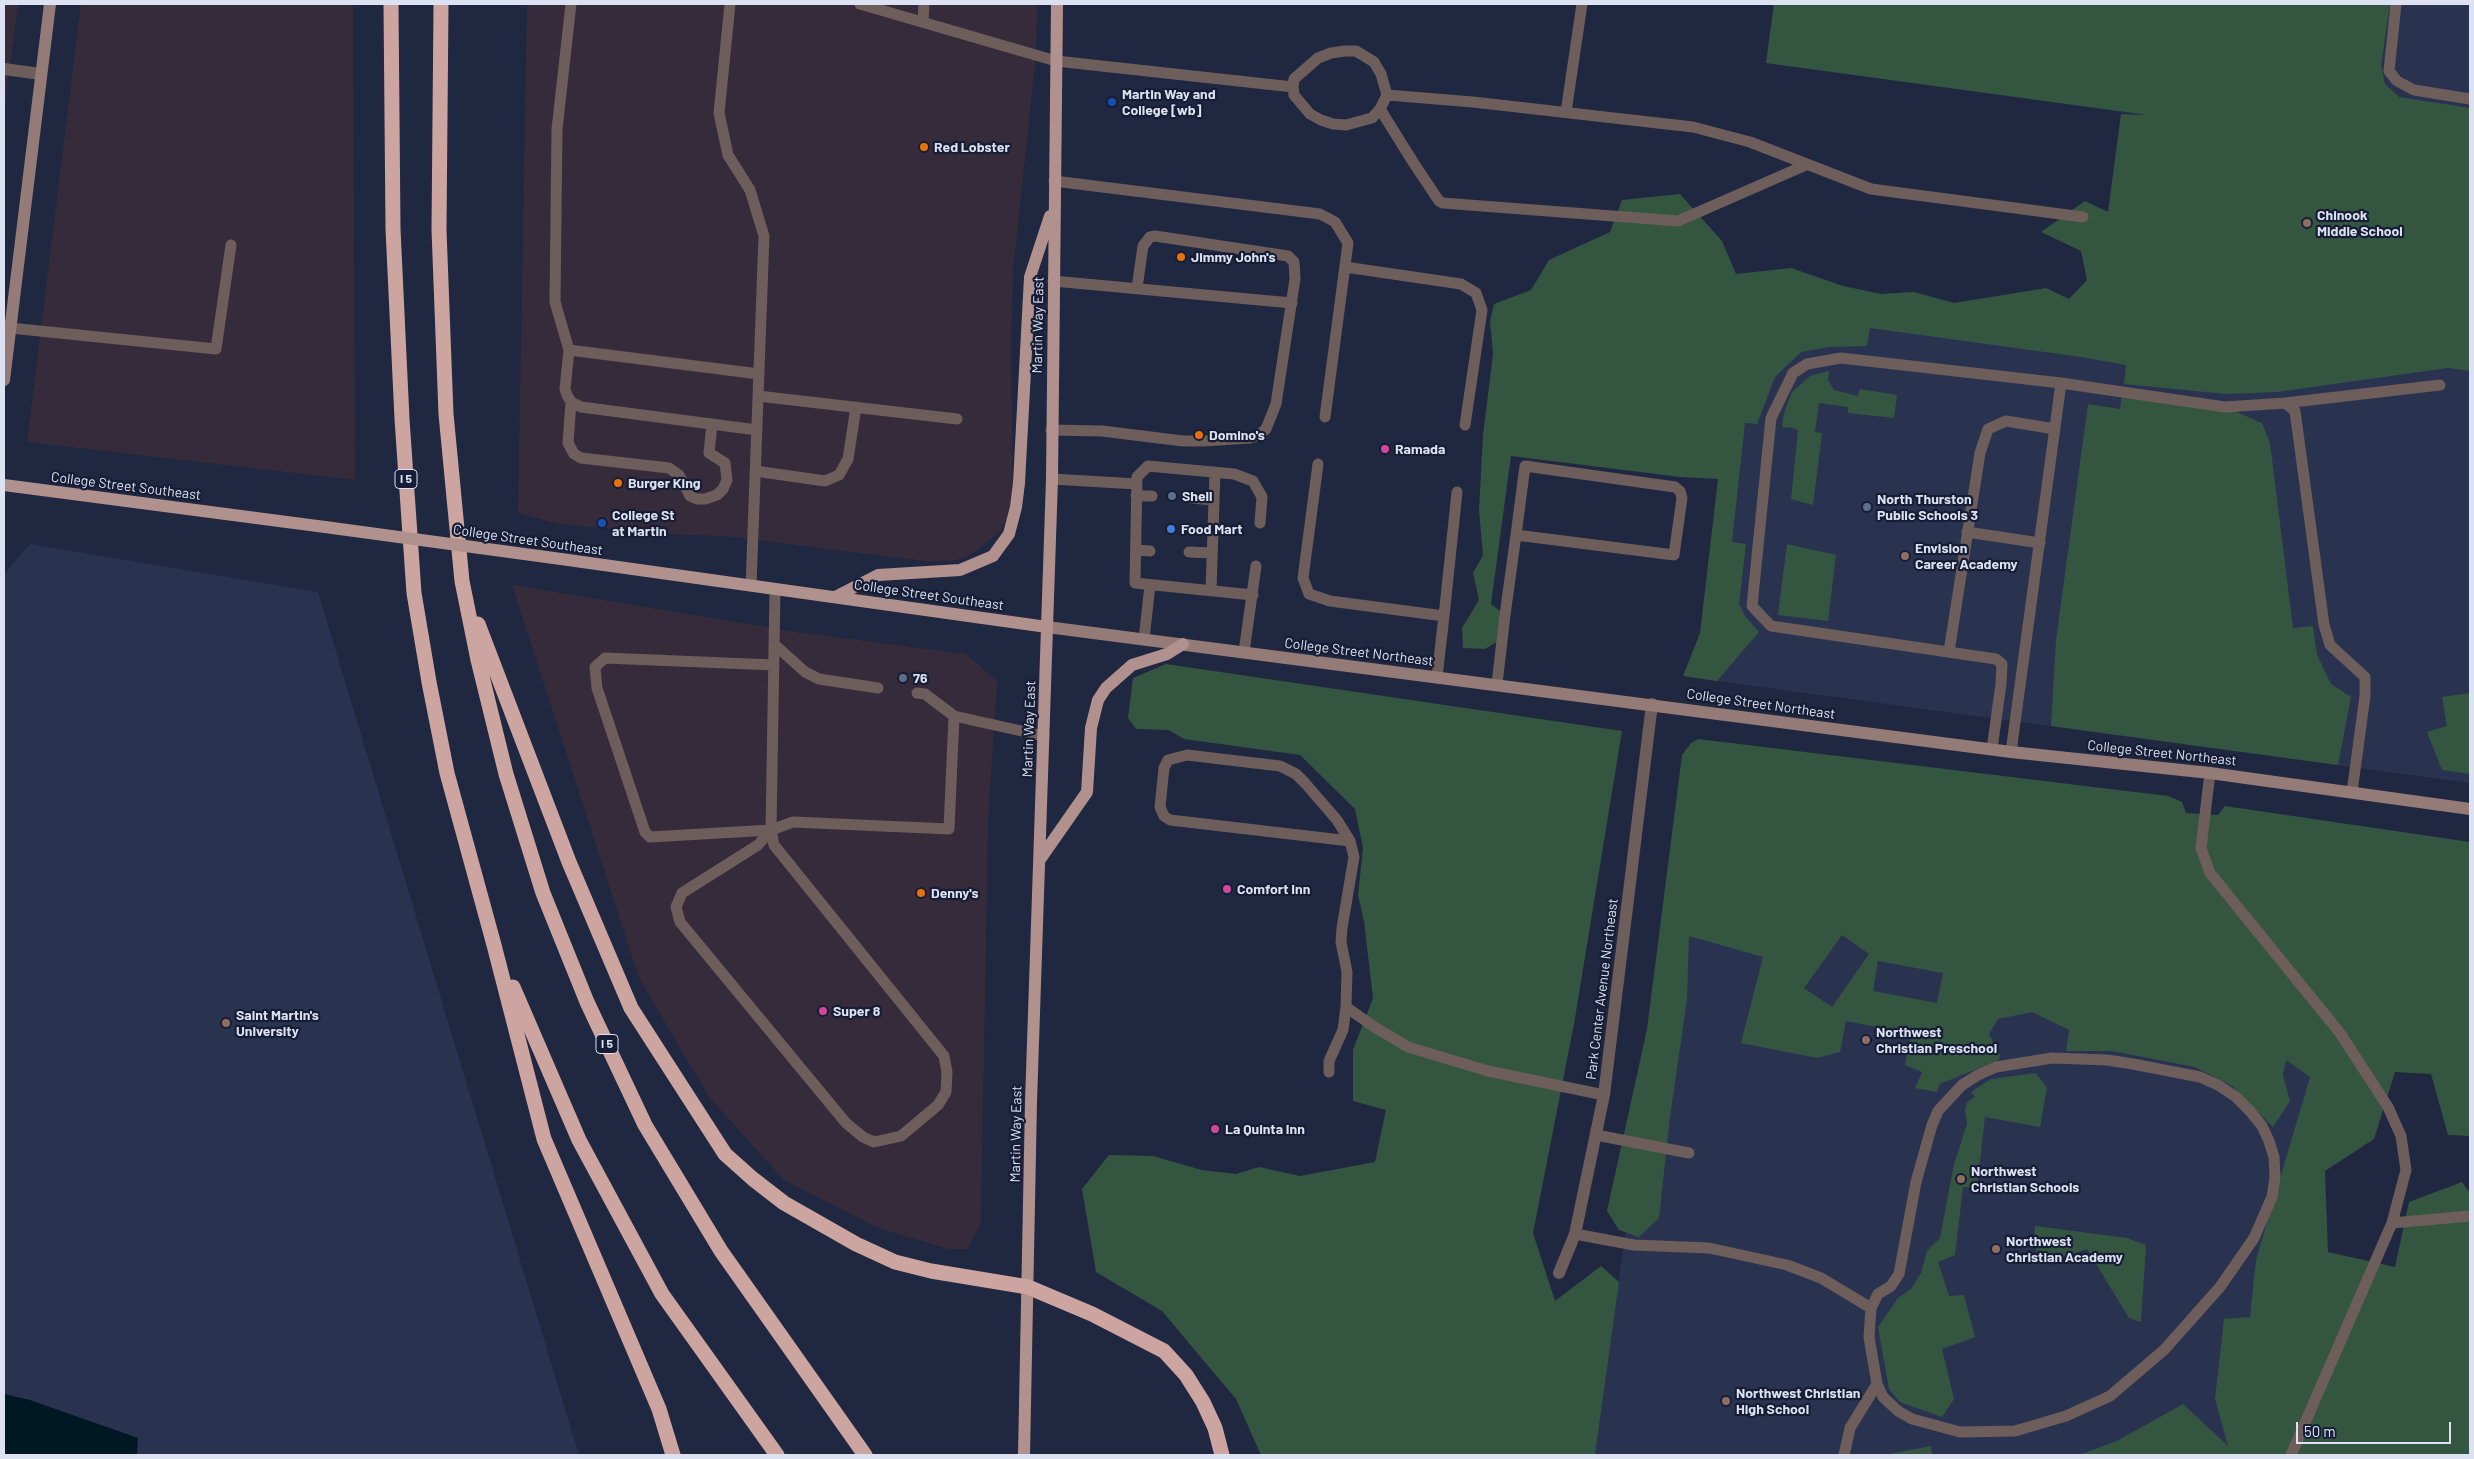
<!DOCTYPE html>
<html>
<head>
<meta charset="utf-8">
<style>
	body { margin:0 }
	#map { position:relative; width:2474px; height:1459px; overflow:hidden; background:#202740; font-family:Barlow,sans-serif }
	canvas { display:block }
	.frame { position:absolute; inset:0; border:5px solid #dce2f2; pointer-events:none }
	.scale { position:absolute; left:2296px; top:1422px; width:155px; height:22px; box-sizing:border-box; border:2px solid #dce2f2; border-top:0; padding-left:6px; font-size:15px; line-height:18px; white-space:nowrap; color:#dce2f2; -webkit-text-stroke:4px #161d35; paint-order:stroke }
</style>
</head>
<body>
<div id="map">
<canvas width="2474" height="1459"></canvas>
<div class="frame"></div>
<div class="scale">50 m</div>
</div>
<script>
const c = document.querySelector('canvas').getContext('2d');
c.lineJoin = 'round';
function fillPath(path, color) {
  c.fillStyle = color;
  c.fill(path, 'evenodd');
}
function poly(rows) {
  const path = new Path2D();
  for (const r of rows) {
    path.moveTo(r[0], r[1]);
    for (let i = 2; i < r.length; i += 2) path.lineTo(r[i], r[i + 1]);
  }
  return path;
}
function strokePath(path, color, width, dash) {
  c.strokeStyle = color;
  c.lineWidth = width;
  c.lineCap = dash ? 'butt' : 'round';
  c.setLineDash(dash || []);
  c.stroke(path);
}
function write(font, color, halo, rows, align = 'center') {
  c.font = font + ' Barlow,sans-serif';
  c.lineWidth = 4.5;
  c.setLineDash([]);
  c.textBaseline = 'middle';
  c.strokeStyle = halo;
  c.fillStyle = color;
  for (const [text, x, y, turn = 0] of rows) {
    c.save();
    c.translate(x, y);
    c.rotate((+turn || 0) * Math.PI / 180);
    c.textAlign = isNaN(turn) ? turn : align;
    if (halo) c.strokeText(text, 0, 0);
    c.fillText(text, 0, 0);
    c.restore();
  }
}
fillPath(poly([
	[4,4,18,4,4,111],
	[81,4,353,4,355,480,27,442],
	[527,4,1037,4,1036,55,1013,270,1011,344,1013,504,1001,530,985,544,969,556,952,561,924,561,726,536,687,535,558,524,518,513],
	[512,585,796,632,966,654,997,681,988,822,981,1222,968,1249,948,1249,878,1228,784,1180,709,1097,639,978]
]), '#362b3a');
fillPath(poly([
	[1774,4,2470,4,2470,783,1695,678,1732,372,1791,268,1843,286,1881,294,1914,292,1954,303,2129,330,2159,117,1766,63],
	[30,544,318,592,579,1455,4,1455,4,574],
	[1692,746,2195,994,2310,1077,2230,1455,1595,1455]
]), '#293350');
fillPath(poly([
	[1774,4,2390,4,2381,65,2385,84,2399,97,2470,108,2470,371,2448,368,2277,392,2226,394,2124,384,2126,365,2081,357,1870,328,1867,346,1829,347,1801,352,1775,377,1757,424,1745,423,1732,542,1746,544,1739,604,1745,616,1759,632,1717,681,1683,676,1700,633,1718,479,1680,477,1511,456,1491,604,1505,615,1502,639,1485,649,1463,648,1462,628,1479,600,1473,573,1483,555,1479,510,1483,435,1493,354,1490,321,1494,304,1531,290,1549,260,1610,232,1622,200,1680,194,1722,241,1736,274,1791,268,1843,286,1881,294,1914,292,1954,303,2046,288,2069,299,2087,280,2081,251,2041,232,2085,201,2108,212,2121,114,2148,115,1766,63],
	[1829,371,1828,380,1834,390,1858,396,1860,389,1897,395,1894,418,1848,413,1848,407,1819,403,1815,432,1822,433,1813,505,1791,499,1798,431,1794,428,1782,427,1784,413,1792,392,1810,376],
	[2122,392,2225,407,2262,423,2270,443,2293,628,2313,626,2317,655,2331,684,2351,697,2338,765,2051,726,2056,640,2088,404,2120,409],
	[1787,544,1836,555,1828,621,1778,615],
	[1166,664,1622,731,1574,1024,1533,1233,1555,1301,1601,1266,1619,1282,1595,1455,1261,1455,1236,1399,1162,1311,1096,1272,1082,1189,1109,1155,1153,1156,1202,1170,1236,1174,1259,1167,1300,1176,1375,1162,1386,1110,1353,1101,1353,1050,1373,998,1364,921,1358,895,1363,848,1355,809,1300,755,1184,739,1169,730,1136,729,1128,718,1133,678],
	[2470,693,2470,774,2442,770,2427,732,2447,726,2442,697],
	[1698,739,2168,796,2182,802,2186,813,2218,815,2225,806,2470,842,2470,1136,2448,1135,2431,1074,2395,1072,2374,1139,2325,1171,2328,1252,2395,1267,2409,1202,2462,1182,2470,1193,2470,1455,2079,1455,2117,1441,2183,1404,2228,1446,2215,1399,2224,1319,2250,1317,2256,1260,2310,1077,2286,1060,2283,1075,2290,1101,2273,1127,2232,1086,2195,1067,2112,1051,2066,1051,2069,1030,2032,1012,1998,1019,1989,1034,2000,1055,1999,1060,1940,1084,1937,1092,1915,1088,1922,1072,1905,1065,1911,1034,1846,1021,1840,1052,1817,1058,1741,1043,1763,957,1689,936,1687,999,1670,1117,1659,1218,1639,1237,1619,1230,1607,1211,1647,1029,1682,755,1691,743],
	[1842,935,1869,954,1832,1007,1804,988],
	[1878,961,1943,973,1937,1003,1873,991],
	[2036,1073,2047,1088,2040,1127,1985,1117,1977,1188,1963,1187,1955,1255,1938,1262,1949,1296,1964,1295,1975,1337,1942,1349,1954,1399,1942,1417,1900,1402,1889,1389,1878,1327,1898,1298,1911,1289,1921,1273,1927,1251,1940,1238,1954,1164,1967,1124,1965,1109,1967,1102,1975,1097,1971,1092,1991,1079],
	[2035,1226,2127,1238,2146,1245,2141,1322,2129,1318,2087,1249,2041,1265,2034,1243],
	[1931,1446,1932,1455,1888,1455,1889,1454]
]), '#345641');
fillPath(poly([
	[4,1394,30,1400,138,1438,137,1455,4,1455]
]), '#001823');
strokePath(poly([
	[571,4,557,129,555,302,569,350,565,389,567,395,571,402,581,407,757,430],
	[730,4,719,113,728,155,750,190,764,236,751,586],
	[860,4,1056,61,1293,87],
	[2396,4,2389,71,2397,81,2414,90,2470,99],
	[923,22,924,4],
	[1345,51,1356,51,1374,62,1381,74,1387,95,1380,109,1372,118,1346,125,1333,124,1321,120,1310,114,1294,95,1293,87,1294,79,1318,58,1331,53,1345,51],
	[1387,95,1473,102,1693,127,1750,142,1871,189,2083,217],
	[1380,109,1413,162,1439,201,1443,203,1678,221,1806,165],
	[1566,112,1582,4],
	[1054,181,1320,214,1335,222,1348,243,1325,417],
	[1345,267,1461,284,1476,293,1482,310,1465,425],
	[1053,281,1292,303],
	[10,328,216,349,231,245],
	[569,350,759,374],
	[2061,383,2225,407,2285,403,2295,411,2324,625,2330,645,2365,677,2365,696,2352,792],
	[758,396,957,419],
	[571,402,568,443,574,454,581,458,669,468,679,475,690,496,697,499,705,499,717,495,723,489,727,480,725,463,709,453,712,424],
	[2285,403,2440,385],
	[1051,430,1102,431,1183,441,1204,441,1250,438,1259,435,1266,429,1276,404,1295,279,1294,262,1288,256,1155,236,1150,237,1143,246,1137,288],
	[1318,464,1303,578,1309,594,1330,601,1444,616,1437,677],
	[755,471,825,481,839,475,848,459,856,407],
	[1052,479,1137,484],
	[1136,496,1152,496],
	[1191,498,1214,500],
	[1967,532,2040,543],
	[1136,550,1150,551],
	[1189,552,1212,553],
	[1211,590,1215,472],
	[1253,595,1135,583,1137,477,1148,466,1234,474,1253,481,1262,497,1260,523],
	[1444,616,1457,492],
	[1144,639,1150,585],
	[774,644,805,672,819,679,878,688],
	[1244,652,1256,566],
	[1949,652,1980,453,1988,429,2006,421,2055,429],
	[774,665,605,658,595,667,597,688,645,832,650,837,771,830,793,822,949,829,954,716],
	[1497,684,1505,615,1516,535,1525,466,1675,487,1680,491,1682,498,1674,555,1516,535],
	[917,693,925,694,954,716,1044,736],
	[1992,749,2001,684,2002,664,1996,659,1771,626,1752,606,1771,418,1793,373,1807,364,1841,358,2061,383,2011,752],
	[2210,773,2201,848,2210,873,2340,1033,2388,1107,2401,1136,2406,1170,2392,1223,2291,1455],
	[771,830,758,845,682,893,676,907,680,922,846,1123,863,1137,874,1142,901,1136,938,1105,946,1092,947,1072,944,1056,774,845,771,830,775,589],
	[1346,1007,1376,1028,1408,1047,1488,1071,1604,1095],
	[2052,1058,2107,1060,2133,1064,2200,1077,2218,1085,2236,1097,2250,1111,2262,1126,2269,1141,2274,1157,2275,1177,2272,1197,2254,1238,2220,1287,2164,1350,2110,1396,2066,1416,2015,1431,1960,1432,1912,1419,1898,1411,1883,1397,1877,1384,1869,1337,1871,1308,1878,1294,1891,1286,1899,1274,1916,1182,1932,1125,1938,1111,1962,1085,1978,1075,1996,1067,2052,1058],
	[1329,1072,1329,1061,1343,1030,1346,1007,1347,972,1341,942,1342,928,1354,857,1350,841,1337,820,1305,783,1296,774,1280,766,1187,755,1168,760,1164,768,1160,807,1164,816,1170,820,1350,841],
	[1596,1135,1689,1153],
	[2392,1223,2470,1216],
	[1575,1234,1634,1245,1709,1248,1787,1265,1821,1278,1871,1308],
	[1844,1455,1850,1428,1877,1384]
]), '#6d5d5b', 11);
strokePath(poly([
	[4,69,41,74],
	[1559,1273,1575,1234,1604,1095,1652,704]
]), '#6d5d5b', 12);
strokePath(poly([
	[4,380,50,4],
	[1047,627,2011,752,2210,773,2470,809]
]), '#947b77', 12);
strokePath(poly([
	[4,485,325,527],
	[561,559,1047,627],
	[835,597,878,575,960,570,993,556,1009,534,1016,507,1019,483,1030,277,1050,216],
	[1041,858,1087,792,1091,728,1098,700,1106,688,1132,665,1167,654,1183,644],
	[1024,1455,1031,1102,1052,479,1057,4]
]), '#b1918d', 12);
strokePath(poly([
	[391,4,393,229,402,419,414,593,429,682,447,773,494,945,544,1139,659,1409,673,1455],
	[441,4,439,230,446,414,462,581,478,660,506,774,543,893,587,1002,645,1125,721,1251,865,1455],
	[478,624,569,862,631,1008,725,1154,753,1179,784,1203,856,1244,895,1262,931,1271,1028,1287,1092,1314,1164,1351,1186,1375,1203,1402,1215,1428,1222,1455],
	[513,987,579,1140,662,1294,777,1455]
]), '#cca5a1', 15);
strokePath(poly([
	[325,527,561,559]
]), '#b1918d', 12);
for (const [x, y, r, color] of [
	[1112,102,5,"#1a4fb4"],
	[924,147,5,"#e8710a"],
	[2307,223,5,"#8d6e63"],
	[1181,257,5,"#e8710a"],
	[1199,435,5,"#e8710a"],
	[1385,449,5,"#d1479c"],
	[618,483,5,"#e8710a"],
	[1172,496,5,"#5c6f8a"],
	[1867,507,5,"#5c6f8a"],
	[602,523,5,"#1a4fb4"],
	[1171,529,5,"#3f7fe0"],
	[1905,556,5,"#8d6e63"],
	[903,678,5,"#5c6f8a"],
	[1227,889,5,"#d1479c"],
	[921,893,5,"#e8710a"],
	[823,1011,5,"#d1479c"],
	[226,1023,5,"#8d6e63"],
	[1866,1040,5,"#8d6e63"],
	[1215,1129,5,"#d1479c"],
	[1961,1179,5,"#8d6e63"],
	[1996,1249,5,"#8d6e63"],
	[1726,1401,5,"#8d6e63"]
]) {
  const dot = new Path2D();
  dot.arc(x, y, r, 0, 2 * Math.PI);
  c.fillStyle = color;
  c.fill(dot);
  strokePath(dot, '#161d35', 2);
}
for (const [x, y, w] of [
	[406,479,22],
	[607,1044,22]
]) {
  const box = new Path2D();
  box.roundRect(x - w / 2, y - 9.5, w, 19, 4);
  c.fillStyle = '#161d35';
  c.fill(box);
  strokePath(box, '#dce2f2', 1);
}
write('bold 12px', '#dce2f2', null, [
	["I 5",406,479],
	["I 5",607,1044]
]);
write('bold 14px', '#dce2f2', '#161d35', [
	["Martin Way and",1122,94],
	["College [wb]",1122,110],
	["Red Lobster",934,147],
	["Chinook",2317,215],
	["Middle School",2317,231],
	["Jimmy John's",1191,257],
	["Domino's",1209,435],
	["Ramada",1395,449],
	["Burger King",628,483],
	["Shell",1182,496],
	["North Thurston",1877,499],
	["Public Schools 3",1877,515],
	["College St",612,515],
	["at Martin",612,531],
	["Food Mart",1181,529],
	["Envision",1915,548],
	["Career Academy",1915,564],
	["76",913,678],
	["Comfort Inn",1237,889],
	["Denny's",931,893],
	["Super 8",833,1011],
	["Saint Martin's",236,1015],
	["University",236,1031],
	["Northwest",1876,1032],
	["Christian Preschool",1876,1048],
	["La Quinta Inn",1225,1129],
	["Northwest",1971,1171],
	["Christian Schools",1971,1187],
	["Northwest",2006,1241],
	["Christian Academy",2006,1257],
	["Northwest Christian",1736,1393],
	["High School",1736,1409]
], 'left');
write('14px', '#dce2f2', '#161d35', [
	["Martin Way East",1038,325,-89],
	["College Street Southeast",126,486,7],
	["College Street Southeast",528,540,8],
	["College Street Southeast",929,595,8],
	["College Street Northeast",1359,652,7],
	["College Street Northeast",1761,704,8],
	["Martin Way East",1029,729,-88],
	["College Street Northeast",2162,753,6],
	["Park Center Avenue Northeast",1602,989,-83],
	["Martin Way East",1016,1134,-89]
]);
</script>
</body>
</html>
